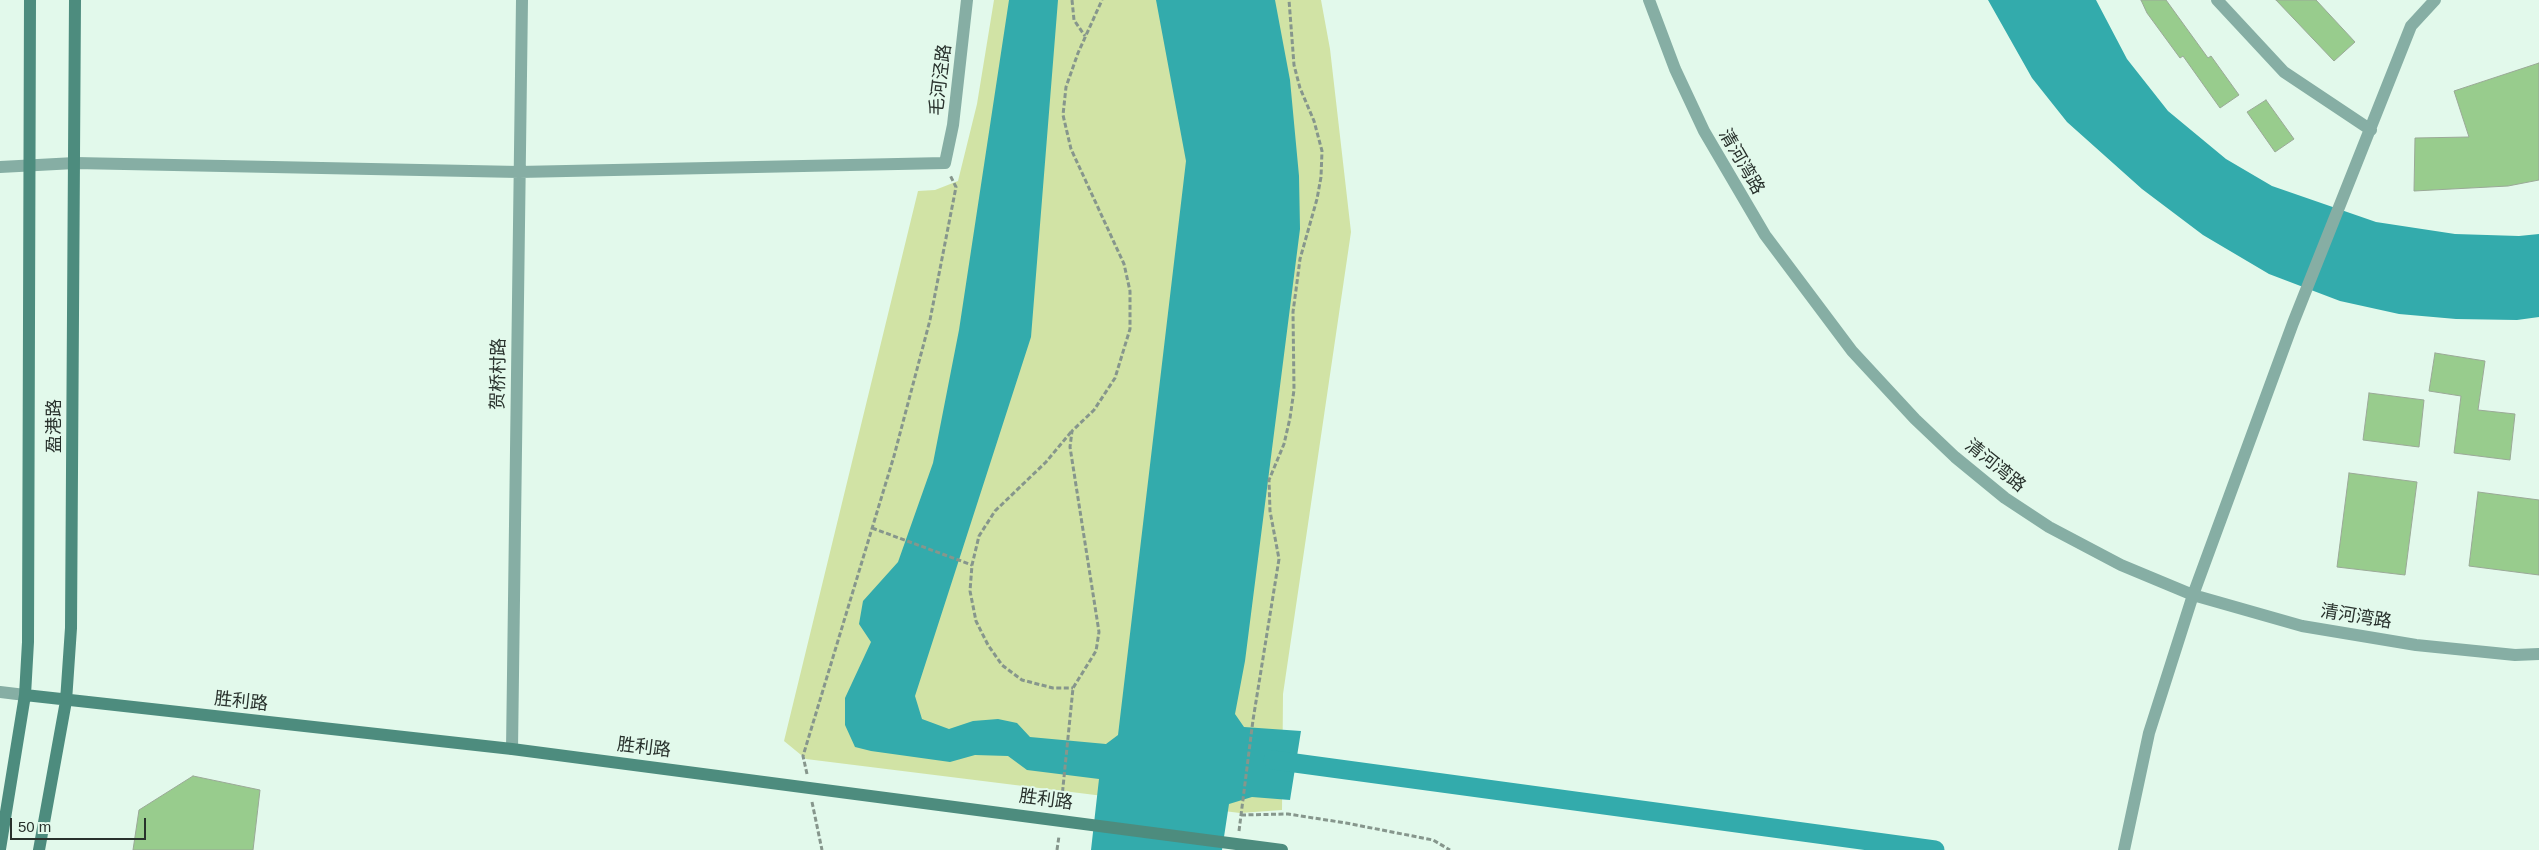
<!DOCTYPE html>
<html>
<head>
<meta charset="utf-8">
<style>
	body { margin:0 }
	#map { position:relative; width:2539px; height:850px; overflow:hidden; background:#e2f9eb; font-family:Arial,sans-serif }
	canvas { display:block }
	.scale { position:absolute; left:10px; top:818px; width:136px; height:22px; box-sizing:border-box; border:2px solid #28312c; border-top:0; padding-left:6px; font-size:15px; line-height:18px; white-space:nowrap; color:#28312c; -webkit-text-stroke:4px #e2f9eb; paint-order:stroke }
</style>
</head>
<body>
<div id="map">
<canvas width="2539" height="850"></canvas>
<div class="scale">50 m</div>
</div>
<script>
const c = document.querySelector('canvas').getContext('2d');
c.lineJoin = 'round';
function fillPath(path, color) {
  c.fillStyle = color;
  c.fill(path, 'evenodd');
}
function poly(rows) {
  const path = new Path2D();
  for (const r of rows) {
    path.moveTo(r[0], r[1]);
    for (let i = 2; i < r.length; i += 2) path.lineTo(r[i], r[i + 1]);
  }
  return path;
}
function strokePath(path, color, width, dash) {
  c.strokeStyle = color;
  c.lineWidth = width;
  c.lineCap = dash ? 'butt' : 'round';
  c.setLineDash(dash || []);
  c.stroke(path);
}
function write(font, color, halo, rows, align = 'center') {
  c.font = font + ' Arial,"Noto Sans SC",sans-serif';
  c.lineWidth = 4;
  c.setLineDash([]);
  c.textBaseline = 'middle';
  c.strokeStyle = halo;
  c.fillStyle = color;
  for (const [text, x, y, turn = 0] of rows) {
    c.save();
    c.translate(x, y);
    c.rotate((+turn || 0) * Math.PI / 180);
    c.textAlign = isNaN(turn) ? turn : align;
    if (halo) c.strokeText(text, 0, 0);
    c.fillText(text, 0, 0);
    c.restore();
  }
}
fillPath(poly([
	[994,0,1321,0,1330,49,1351,232,1283,694,1282,810,1240,813,806,759,784,741,918,191,935,190,958,181,977,104]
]), '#d1e3a5');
fillPath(poly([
	[1009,0,1058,0,1031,337,915,696,922,719,949,729,973,721,998,719,1017,723,1030,737,1106,744,1118,735,1186,161,1156,0,1275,0,1290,80,1299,176,1300,229,1245,661,1235,714,1244,727,1301,731,1290,800,1252,797,1229,804,1222,850,1091,850,1099,779,1027,770,1008,756,975,755,950,762,871,751,855,747,845,725,845,698,871,642,859,624,863,601,898,562,933,463,959,330],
	[1988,0,2096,0,2127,59,2168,111,2226,159,2272,186,2376,222,2455,234,2519,236,2539,234,2539,317,2517,320,2456,319,2399,314,2340,301,2269,274,2203,235,2142,189,2067,122,2032,78]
]), '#33abac');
strokePath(poly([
	[1273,760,1935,850]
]), '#33abac', 19);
const building = poly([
	[2141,0,2166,0,2208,58,2211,56,2239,95,2220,108,2183,56,2180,58,2147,13,2141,0],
	[2276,0,2316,0,2355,42,2334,61,2276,0],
	[2539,63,2539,180,2508,186,2414,191,2415,138,2469,137,2454,91,2539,63],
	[2266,100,2294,139,2275,152,2247,112,2266,100],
	[2435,353,2485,361,2478,410,2515,414,2510,460,2454,453,2461,396,2429,391,2435,353],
	[2369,393,2424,400,2419,447,2363,440,2369,393],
	[2349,473,2417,482,2405,575,2337,567,2349,473],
	[2478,492,2539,500,2539,575,2469,566,2478,492],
	[193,776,260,790,253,850,133,850,139,810,193,776]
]);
fillPath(building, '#98cc8d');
strokePath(building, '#9aa997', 1);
strokePath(poly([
	[1072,0,1074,20,1085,36],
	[1071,432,1046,462,995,511,979,536,972,565,970,591,976,621,988,645,1002,665,1022,680,1053,688,1073,688],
	[872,528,972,565],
	[807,774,803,756,894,456,930,320,956,187,950,175],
	[812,802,822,850],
	[1061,807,1073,688,1096,651,1099,632,1070,447,1072,431,1094,410,1115,378,1130,329,1130,291,1124,264,1071,149,1063,115,1066,87,1078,53,1102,0],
	[1241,815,1288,814,1346,823,1433,840,1450,850],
	[1239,831,1253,720,1279,559,1270,511,1269,480,1284,444,1290,418,1294,390,1293,312,1296,290,1300,259,1317,199,1321,177,1322,151,1314,121,1300,88,1294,65,1289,0],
	[1057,850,1059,836]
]), '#86968c', 3, [5, 2.5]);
strokePath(poly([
	[1649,0,1675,69,1704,131,1765,235,1852,351,1915,419,1955,457,2005,498,2049,527,2121,565,2193,595,2302,626,2416,645,2515,655,2539,654],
	[2217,0,2284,72,2371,130],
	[0,167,75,163,519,172,945,163,953,125,967,0],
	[512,749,522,0],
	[2124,850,2149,733,2193,595,2293,323,2411,26,2435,0]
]), '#86aea4', 12);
strokePath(poly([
	[0,692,25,695]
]), '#86aea4', 12);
strokePath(poly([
	[25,695,512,749,1282,850],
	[0,849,25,695,28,642,30,0],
	[39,850,66,701,71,628,75,0]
]), '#4d8c7e', 12);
write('18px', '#28312c', '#e2f9eb', [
	["毛河泾路",941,80,-83],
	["清河湾路",1741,162,60],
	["贺桥村路",499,374,-89],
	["盈港路",55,426,-90],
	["清河湾路",1995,466,39],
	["清河湾路",2356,617,9],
	["胜利路",241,702,6],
	["胜利路",644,748,7],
	["胜利路",1046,800,8]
]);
</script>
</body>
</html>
